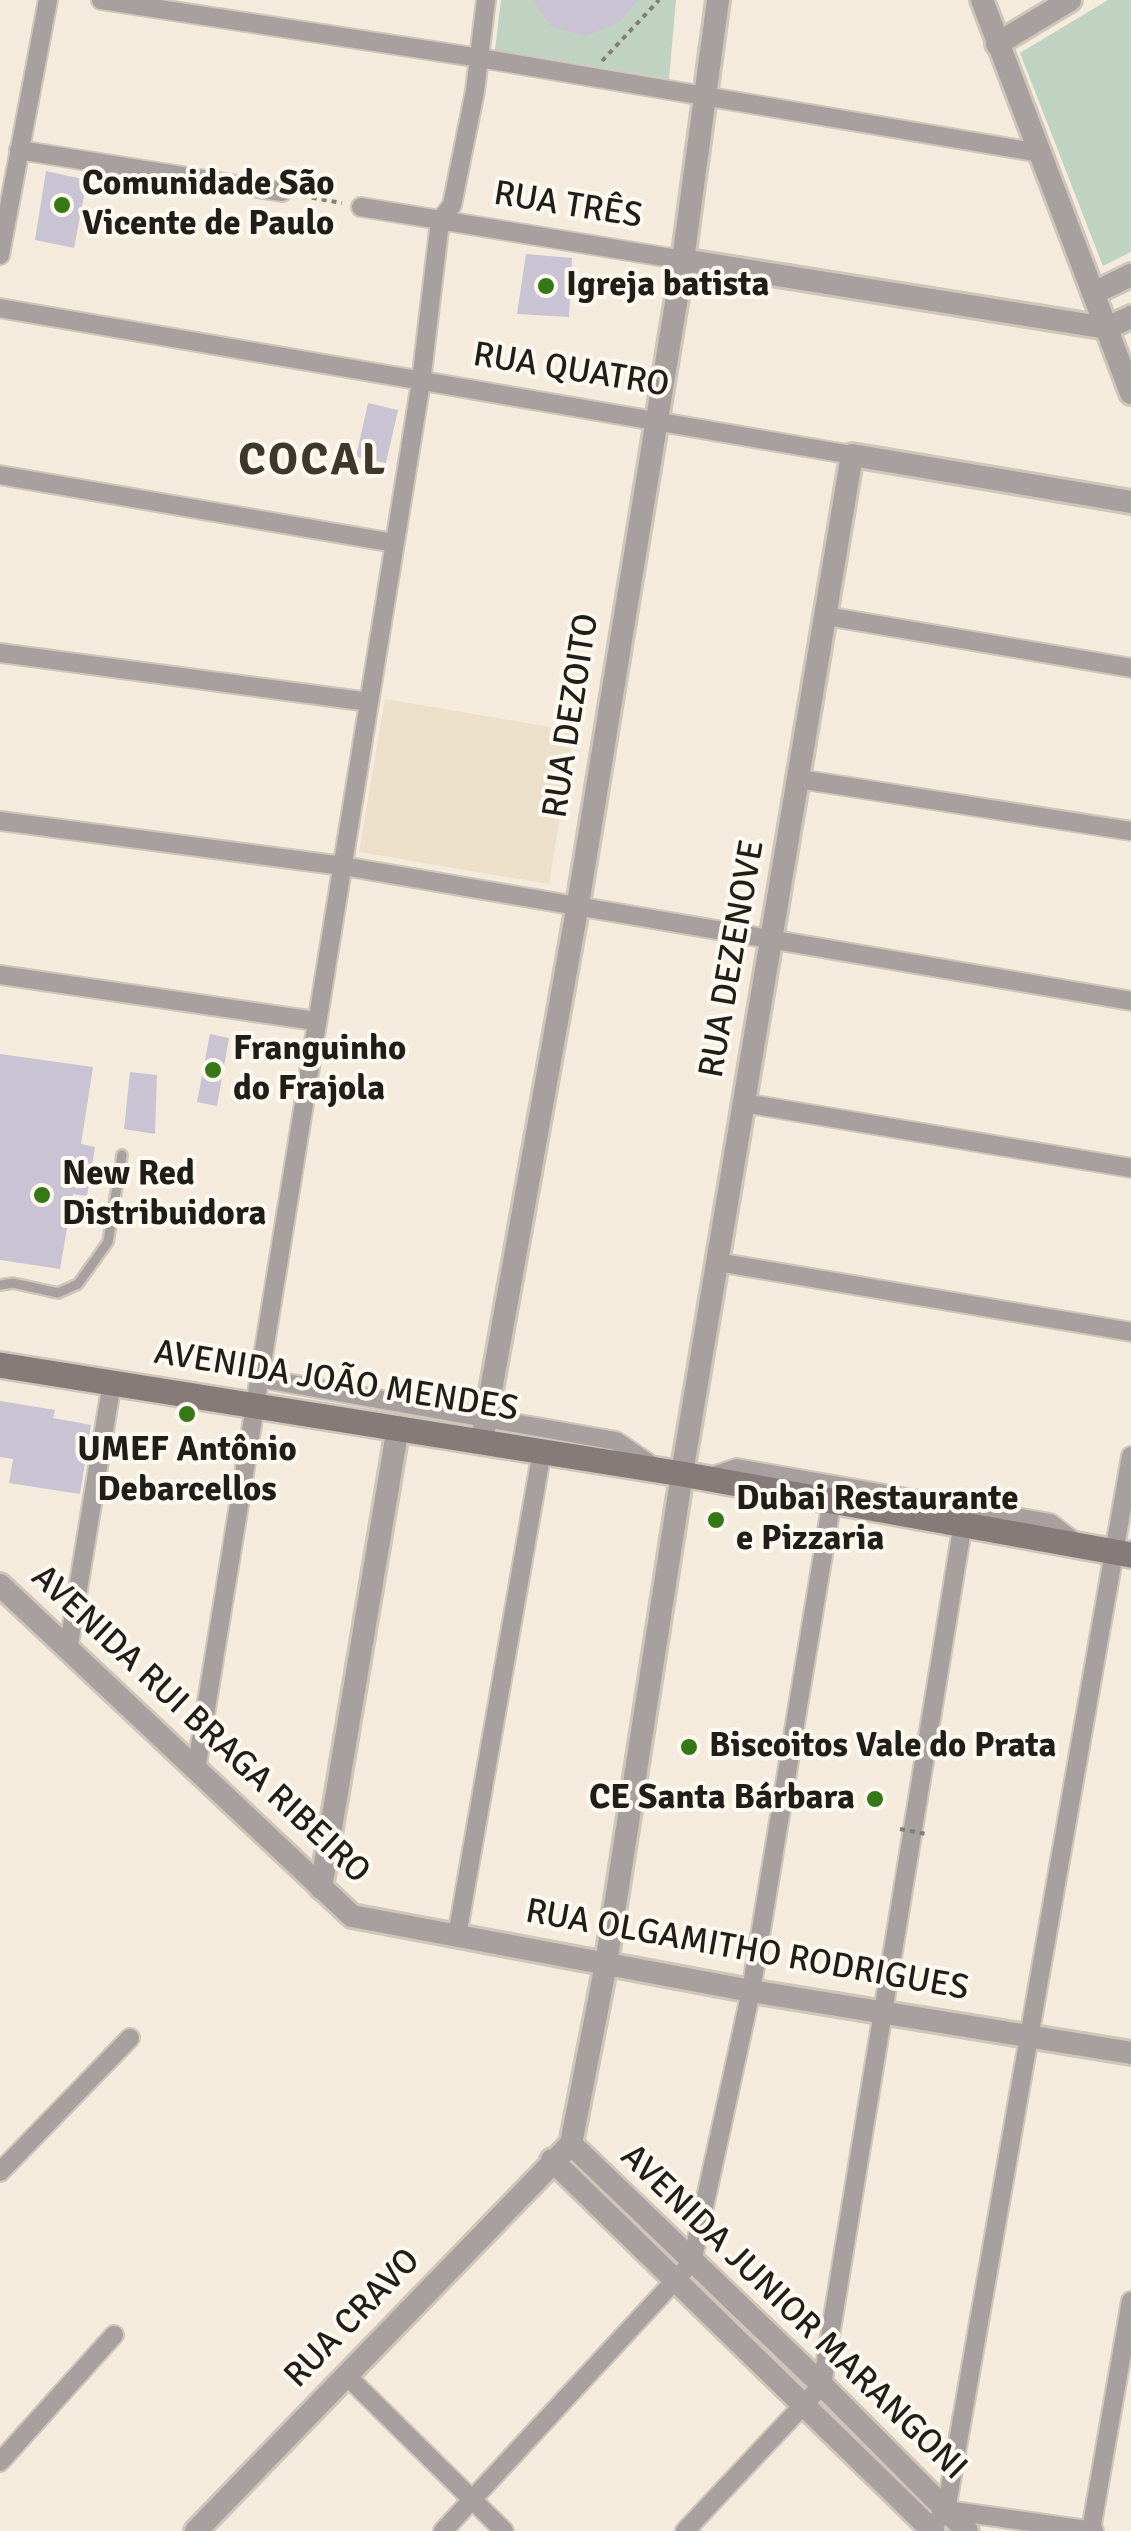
<!DOCTYPE html>
<html>
<head>
<meta charset="utf-8">
<style>
	body { margin:0 }
	canvas { display:block; background:#f4ebdc }
</style>
</head>
<body>
<canvas width="1131" height="2531"></canvas>
<script>
const c = document.querySelector('canvas').getContext('2d');
c.lineJoin = 'round';
function fillPath(path, color) {
  c.fillStyle = color;
  c.fill(path, 'evenodd');
}
function poly(rows) {
  const path = new Path2D();
  for (const r of rows) {
    path.moveTo(r[0], r[1]);
    for (let i = 2; i < r.length; i += 2) path.lineTo(r[i], r[i + 1]);
  }
  return path;
}
function strokePath(path, color, width, dash) {
  c.strokeStyle = color;
  c.lineWidth = width;
  c.lineCap = dash ? 'butt' : 'round';
  c.setLineDash(dash || []);
  c.stroke(path);
}
function write(font, color, halo, rows, align = 'center') {
  c.font = font + ' Signika,sans-serif';
  c.lineWidth = 8;
  c.setLineDash([]);
  c.textBaseline = 'middle';
  c.strokeStyle = halo;
  c.fillStyle = color;
  for (const [text, x, y, turn = 0] of rows) {
    c.save();
    c.translate(x, y);
    c.rotate((+turn || 0) * Math.PI / 180);
    c.textAlign = isNaN(turn) ? turn : align;
    if (halo) c.strokeText(text, 0, 0);
    c.fillText(text, 0, 0);
    c.restore();
  }
}
fillPath(poly([
	[385,699,574,731,549,884,359,852]
]), '#ece0ca');
fillPath(poly([
	[501,0,676,0,669,79,495,50],
	[1108,0,1131,0,1131,252,1103,266,1020,53]
]), '#c0d2c1');
fillPath(poly([
	[532,0,638,0,619,23,586,36,552,27],
	[46,171,87,180,74,248,35,240],
	[526,254,572,258,569,317,517,314],
	[368,403,398,410,386,463,356,457],
	[210,1034,229,1038,217,1106,197,1102],
	[0,1054,93,1067,81,1144,95,1147,87,1196,73,1194,60,1269,0,1260],
	[130,1072,157,1075,155,1134,124,1129],
	[0,1401,55,1410,53,1418,91,1425,80,1494,9,1483,13,1459,0,1457]
]), '#cac3d3');
const service = poly([
	[0,1285,13,1283,58,1293,78,1284,108,1242,122,1155]
]);
const minor = poly([
	[101,0,480,58,1040,153],
	[19,150,282,192],
	[361,207,683,260],
	[0,255,48,0],
	[0,308,852,455],
	[0,475,394,543],
	[826,616,1131,668],
	[0,653,369,702],
	[799,779,1131,831],
	[0,821,343,866,1131,1001],
	[0,975,315,1021],
	[744,1103,1131,1168],
	[717,1262,1131,1332],
	[258,1378,616,1441,651,1465],
	[710,1477,737,1468,1050,1523,1076,1543],
	[68,1650,112,1382],
	[196,1770,421,382,440,221,452,205,475,91,486,0],
	[457,1936,542,1451],
	[0,2172,130,2038],
	[348,2377,504,2531],
	[0,2462,114,2335],
	[946,2510,1094,2531],
	[1091,2530,1131,2301],
	[443,2531,692,2262,751,1991,832,1500],
	[685,2531,822,2385,963,1523],
	[929,2531,946,2510,1131,1456]
]);
const tertiary = poly([
	[982,0,1131,393],
	[997,44,1070,0],
	[683,260,1107,328],
	[1094,293,1131,275],
	[1107,328,1131,317],
	[482,1441,578,904,683,260,718,0],
	[0,1585,352,1916,751,1991,1131,2053],
	[321,1888,398,1427],
	[571,2144,822,2385,967,2531],
	[552,2160,933,2531],
	[196,2531,571,2144,606,1964,685,1455,852,455,1131,502]
]);
const secondary = poly([
	[0,1365,682,1474,1131,1555]
]);
strokePath(service, '#cec6b9', 14);
strokePath(minor, '#cec6b9', 22);
strokePath(tertiary, '#cec6b9', 28);
strokePath(secondary, '#cec6b9', 30);
strokePath(poly([
	[602,61,659,0],
	[302,196,342,203]
]), '#847e74', 4, [5, 5]);
strokePath(service, '#a8a09f', 9);
strokePath(minor, '#a8a09f', 18);
strokePath(tertiary, '#a8a09f', 22);
strokePath(secondary, '#877b7a', 25);
strokePath(poly([
	[900,1829,926,1834]
]), '#847e74', 4, [5, 5]);
for (const [x, y, r, color] of [
	[62,205,10,"#377816"],
	[546,286,10,"#377816"],
	[213,1070,10,"#377816"],
	[42,1195,10,"#377816"],
	[187,1414,10,"#377816"],
	[716,1520,10,"#377816"],
	[689,1747,10,"#377816"],
	[875,1799,10,"#377816"]
]) {
  const dot = new Path2D();
  dot.arc(x, y, r, 0, 2 * Math.PI);
  c.fillStyle = color;
  c.fill(dot);
  strokePath(dot, '#fef9f0', 4);
}
write('bold 35px', '#211e18', '#fef9f0', [
	["Comunidade São",82,185],
	["Vicente de Paulo",82,225],
	["Igreja batista",566,286],
	["Franguinho",233,1050],
	["do Frajola",233,1090],
	["New Red",62,1175],
	["Distribuidora",62,1215],
	["UMEF Antônio",187,1451,"center"],
	["Debarcellos",187,1491,"center"],
	["Dubai Restaurante",736,1500],
	["e Pizzaria",736,1540],
	["Biscoitos Vale do Prata",709,1747],
	["CE Santa Bárbara",855,1799,"right"]
], 'left');
write('35px', '#211e18', '#fef9f0', [
	["RUA TRÊS",568,206,9],
	["RUA QUATRO",571,371,9],
	["RUA DEZOITO",572,716,-81],
	["RUA DEZENOVE",733,959,-80],
	["AVENIDA JOÃO MENDES",336,1382,9],
	["AVENIDA RUI BRAGA RIBEIRO",200,1725,43],
	["RUA OLGAMITHO RODRIGUES",747,1951,10],
	["AVENIDA JUNIOR MARANGONI",793,2313,44],
	["RUA CRAVO",353,2319,-46]
]);
c.letterSpacing = '2.5px';
write('bold 45px', '#3e382b', '#fef9f0', [
	["COCAL",313,462]
]);
c.letterSpacing = '0px';
</script>
</body>
</html>
